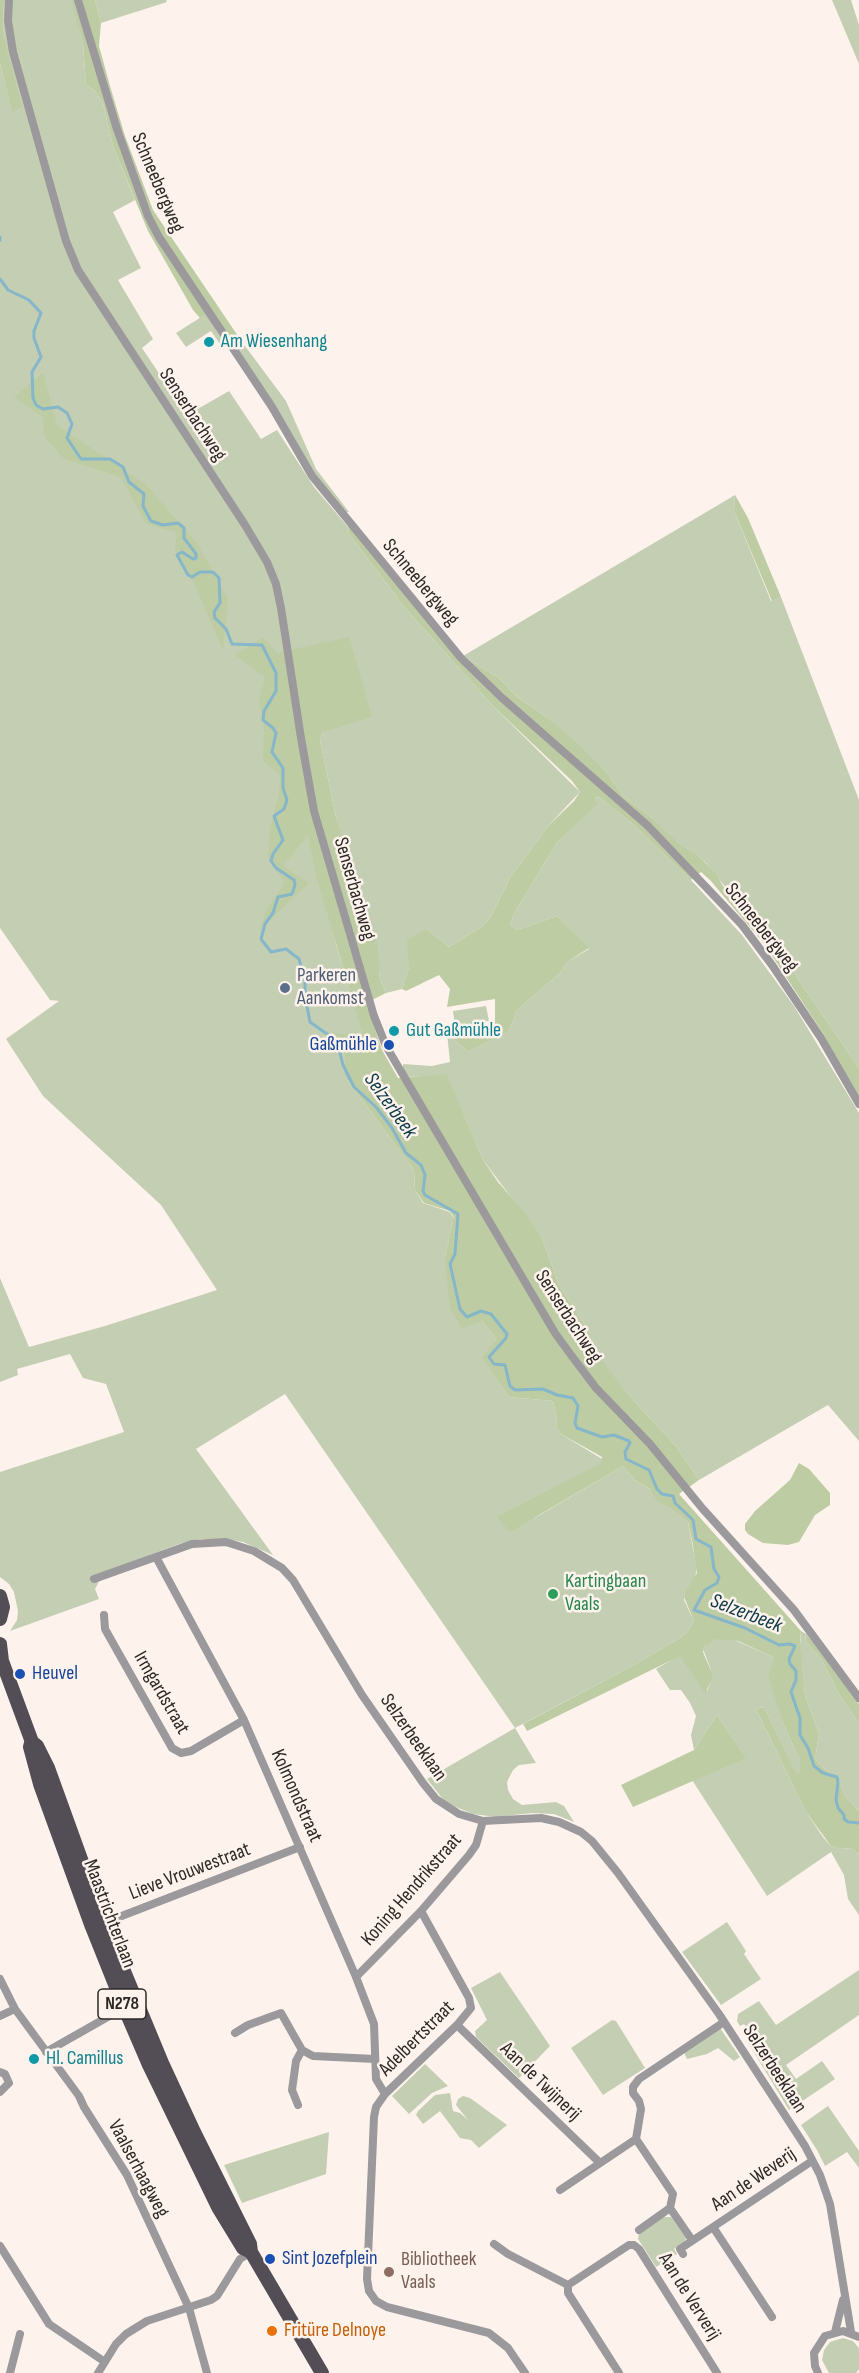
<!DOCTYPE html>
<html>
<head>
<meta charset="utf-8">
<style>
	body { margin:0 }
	canvas { display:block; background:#fdf3ec }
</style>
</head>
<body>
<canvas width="859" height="2373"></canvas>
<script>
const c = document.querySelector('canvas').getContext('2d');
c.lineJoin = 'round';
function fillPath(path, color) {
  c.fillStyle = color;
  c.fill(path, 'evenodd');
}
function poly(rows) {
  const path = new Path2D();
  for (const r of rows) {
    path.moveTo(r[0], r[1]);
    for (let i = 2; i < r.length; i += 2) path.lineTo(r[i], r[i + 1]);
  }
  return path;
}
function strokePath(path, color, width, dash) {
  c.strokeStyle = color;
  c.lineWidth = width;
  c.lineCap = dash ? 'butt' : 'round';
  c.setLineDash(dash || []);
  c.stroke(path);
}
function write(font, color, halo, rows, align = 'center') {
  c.font = font + ' "Sofia Sans Condensed",sans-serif';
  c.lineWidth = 5;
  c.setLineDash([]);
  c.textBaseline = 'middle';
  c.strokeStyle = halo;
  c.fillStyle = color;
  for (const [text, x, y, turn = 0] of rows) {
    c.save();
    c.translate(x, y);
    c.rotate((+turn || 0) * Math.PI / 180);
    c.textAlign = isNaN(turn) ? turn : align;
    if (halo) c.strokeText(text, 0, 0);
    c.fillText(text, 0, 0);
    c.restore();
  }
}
fillPath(poly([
	[4,0,71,0,74,7,83,43,86,85,95,91,103,103,113,146,135,200,113,212,141,268,118,280,153,339,142,348,187,415,229,391,261,439,277,430,314,487,348,527,349,534,406,609,493,706,580,792,548,826,510,878,491,916,483,926,449,947,427,929,409,967,402,989,386,993,380,980,379,970,336,817,320,740,323,732,280,652,336,944,365,1040,335,1034,345,1057,345,1077,414,1170,415,1190,423,1203,450,1212,454,1218,445,1257,482,1321,496,1339,483,1359,509,1397,553,1401,557,1419,556,1427,561,1434,607,1462,533,1519,623,1466,636,1481,650,1489,688,1522,689,1528,697,1568,695,1577,685,1591,684,1600,694,1621,689,1630,680,1638,634,1665,515,1728,536,1763,519,1765,513,1770,507,1782,508,1790,513,1799,522,1805,556,1802,564,1806,574,1822,554,1814,532,1813,496,1817,473,1814,451,1805,442,1798,427,1779,515,1728,285,1394,196,1449,273,1555,243,1542,232,1540,200,1539,179,1544,104,1572,95,1589,99,1599,10,1631,17,1620,18,1611,14,1592,9,1584,0,1577,0,1472,124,1432,106,1384,83,1378,70,1354,17,1369,18,1375,0,1382,0,1278,29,1347,105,1326,217,1290,161,1205,43,1096,6,1039,59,1001,50,1000,0,928,0,63,12,111,3,34],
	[95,0,166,0,167,2,101,23],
	[832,0,851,0,859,25,859,64],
	[206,314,223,341,220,344,211,331,186,347,176,333],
	[242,342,286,401,316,469,349,512,344,512,315,476,235,345],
	[735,495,734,511,771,601,781,597,859,800,859,1068,796,976,707,864,698,855,682,848,650,816,624,797,607,773,545,716,517,697,499,678,463,656],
	[599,797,635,826,691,880,742,935,794,1006,859,1113,859,1441,828,1405,699,1480,676,1446,633,1400,592,1349,591,1334,559,1285,542,1238,483,1160,447,1075,407,1077,403,1071,403,1064,432,1066,450,1062,447,1033,468,1052,508,1032,514,1020,516,1011,560,973,567,962,589,949,557,916,517,930,510,925,514,914,556,844,596,804,595,798],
	[486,1006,489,1021,455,1027,453,1011],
	[801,1631,808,1635,805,1637,807,1643,822,1660,840,1696,859,1723,859,1811,845,1796,838,1778,828,1772,815,1759,819,1734,805,1695,800,1646],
	[716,1639,732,1639,773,1657,775,1660,769,1671,784,1726,800,1760,800,1770,797,1776,764,1707,756,1709,806,1812,823,1837,831,1846,842,1849,851,1848,859,1854,859,1915,848,1899,844,1875,831,1852,767,1896,692,1780,745,1757,717,1715,694,1750,691,1735,696,1716,690,1703,681,1690,670,1690,656,1669,680,1655,707,1691,711,1682,711,1670,703,1649,708,1642],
	[727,1922,746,1951,744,1954,761,1979,721,2005,682,1952],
	[859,1970,859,2015,786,2065,796,2079,822,2061,835,2079,789,2110,747,2041,747,2037,751,2034,744,2024,740,2026,737,2021,738,2014,759,2001,776,2025],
	[500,1972,550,2046,519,2078,476,2037,475,2031,487,2020,471,1988],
	[612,2020,616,2021,645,2068,603,2095,571,2048],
	[720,2028,740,2057,734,2061,718,2048,707,2054,687,2059,684,2052],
	[425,2064,448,2086,432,2093,409,2114,392,2096],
	[450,2093,453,2111,460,2113,468,2120,456,2105,458,2099,463,2096,470,2098,507,2125,479,2148,471,2140,460,2138,440,2111,423,2124,416,2115,418,2111,435,2095],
	[828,2106,859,2151,859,2168,847,2152,825,2166,817,2150,801,2125],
	[329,2132,326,2174,242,2203,224,2165],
	[663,2217,671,2217,686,2238,685,2242,674,2249,677,2254,656,2267,638,2239,639,2233],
	[843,2338,853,2341,859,2348,859,2369,856,2373,829,2373,822,2360,824,2350,830,2342]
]), '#c4ceb2');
fillPath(poly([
	[0,0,4,0,3,34,22,107,12,112,0,63],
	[71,0,95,0,101,23,99,46,110,86,125,136,153,210,242,342,235,345,211,311,200,318,193,310,148,231,113,146,103,103,95,91,86,85,83,43],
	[43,373,57,425,145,484,197,543,228,599,223,651,196,587,175,550,177,532,146,524,121,477,64,459,44,436,43,417,14,397],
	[735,495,748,518,781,597,772,601,734,511],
	[353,521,463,656,499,678,517,697,545,716,577,743,607,773,624,797,650,816,682,847,698,855,716,874,723,886,796,976,859,1068,859,1100,824,1035,765,945,710,880,701,872,691,880,635,826,599,797,595,798,597,804,556,844,514,914,510,925,517,930,557,916,589,948,567,962,560,973,516,1011,514,1020,508,1032,468,1052,447,1033,495,1024,495,999,447,1007,450,989,439,975,406,991,402,989,409,967,407,940,427,929,449,947,483,926,491,916,510,878,548,826,574,801,580,792,572,781,493,706,406,609,349,534,348,527],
	[263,637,279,655,280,652,349,637,372,717,323,732,320,740,336,817,377,943,380,980,386,993,366,1003,382,1050,398,1078,447,1074,483,1160,498,1182,525,1213,542,1238,559,1285,591,1334,593,1349,633,1400,676,1446,699,1480,679,1494,801,1631,800,1641,805,1695,819,1734,815,1759,828,1772,838,1778,845,1796,859,1811,859,1854,851,1848,842,1849,831,1846,806,1812,756,1709,764,1707,797,1775,800,1770,800,1760,784,1726,769,1678,769,1671,774,1660,773,1657,738,1641,716,1639,704,1647,703,1652,712,1673,711,1682,705,1693,680,1656,527,1731,523,1724,634,1665,680,1638,689,1630,694,1621,684,1597,685,1591,697,1573,693,1545,688,1522,671,1508,657,1501,650,1489,636,1481,623,1466,510,1532,497,1517,601,1463,602,1457,561,1434,556,1427,557,1419,553,1401,509,1397,482,1358,496,1339,482,1321,462,1328,450,1309,445,1257,454,1217,450,1211,424,1203,415,1190,414,1170,345,1077,345,1057,334,1033,364,1039,316,875,308,835,283,866,309,883,261,928,266,910,285,883,268,858,270,828,279,794,280,775,263,761,264,727,259,702,265,677,235,655],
	[799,1463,809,1469,830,1493,830,1505,815,1515,799,1542,788,1545,763,1543,748,1534,745,1530,745,1524,755,1511,790,1480],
	[807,1635,830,1662,859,1704,859,1723,840,1696,822,1660,807,1643,805,1638],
	[717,1715,746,1758,633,1807,621,1785,694,1750]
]), '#becca3');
strokePath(poly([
	[0,237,0,240],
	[0,279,8,290,29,300,41,313,34,331,34,338,41,357,32,372,33,398,36,405,43,409,58,407,67,413,72,424,67,438,81,459,110,459,123,467,129,482,144,494,143,506,151,521,163,525,178,523,184,528,184,538,196,554,196,558,193,559,182,552,177,555,188,575,192,577,200,572,213,572,219,578,220,603,214,612,215,618,226,629,232,644,262,645,276,673,276,691,264,711,263,720,273,728,276,733,272,752,283,768,283,788,287,800,284,809,274,816,283,840,273,854,271,861,276,868,294,880,295,885,292,894,278,897,273,913,265,924,261,939,271,952,286,949,299,959,305,981,305,996,310,1022,337,1041,343,1065,354,1087,376,1107,392,1128,406,1153,421,1165,425,1175,423,1191,425,1195,458,1214,455,1254,450,1264,460,1309,467,1317,481,1311,491,1314,507,1334,506,1338,489,1357,494,1364,505,1365,510,1386,515,1390,543,1389,557,1395,573,1398,578,1406,575,1423,577,1428,602,1437,614,1435,629,1441,630,1443,625,1452,626,1459,649,1470,657,1489,662,1494,673,1496,675,1503,693,1520,696,1539,711,1547,714,1569,719,1577,717,1583,705,1590,694,1610,745,1628,779,1645,790,1644,795,1646,789,1659,790,1664,796,1671,796,1680,791,1692,800,1718,800,1735,808,1748,814,1766,823,1773,837,1777,838,1782,836,1800,838,1808,844,1815,844,1819,848,1822,859,1823]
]), '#85b6c9', 3);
strokePath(poly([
	[9,0,8,21,13,52,66,241,78,270,245,525,267,562,276,584,281,608,301,738,314,811,374,1016,386,1046,555,1333,571,1355,596,1388,650,1444,702,1508,794,1610,859,1698],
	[78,0,117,129,148,216,159,237,272,407,312,476,461,658,501,697,648,826,742,925,772,965,821,1038,859,1104],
	[156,1557,244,1720,356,1977,374,2024,376,2079,385,2094,376,2107,374,2117,367,2279,369,2291,376,2301,387,2307,489,2333,508,2348,525,2373],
	[94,1579,192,1544,226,1542,254,1551,282,1568,293,1580,362,1695,423,1783,436,1799,459,1814,483,1821,541,1818,559,1822,581,1832,592,1841,618,1873,719,2014,805,2146,820,2175,830,2204,851,2332],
	[104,1615,105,1629,172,1748,181,1753,191,1751,244,1720],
	[101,1924,300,1847],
	[356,1977,421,1911,469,1855,476,1845,483,1821],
	[0,1979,15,2009,79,2096,84,2107,127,2175,189,2308,207,2373],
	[0,2016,15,2009],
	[457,2025,600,2163],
	[235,2033,248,2025,281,2013,302,2050,296,2061,292,2090,298,2105],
	[302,2050,313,2056,375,2059],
	[46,2052,127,2006],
	[0,2072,5,2074,9,2083,0,2092],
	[385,2094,457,2025,471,2008,469,1998,421,1911],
	[636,2139,673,2194,670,2208,639,2230],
	[560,2190,636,2139,641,2109,639,2101,633,2093,633,2087,639,2079,724,2022],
	[670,2208,692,2240],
	[713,2227,772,2317],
	[494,2244,508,2254,568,2285,629,2245,634,2245,639,2249,717,2373],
	[0,2246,49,2324,105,2362],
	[683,2254,680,2249,812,2161],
	[568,2285,568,2293,619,2373],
	[835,2332,843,2300],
	[10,2373,20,2334],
	[98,2373,116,2344,126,2334,147,2321,211,2300,217,2296,240,2259,251,2252],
	[818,2373,815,2366,814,2353,825,2336,843,2331,859,2337]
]), '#9b999c', 8);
strokePath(poly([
	[0,1596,3,1607,0,1619],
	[0,1644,2,1661,32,1742,37,1746,48,1768,104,1923,162,2063,194,2132,250,2244,251,2252,322,2373],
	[31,1743,30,1747,40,1784,92,1927,124,2007,149,2065,218,2207,243,2248,251,2252]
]), '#534e55', 14);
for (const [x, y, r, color] of [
	[209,342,6,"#0f9aa8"],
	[285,988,6,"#5c6f8a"],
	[394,1031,6,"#0f9aa8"],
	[389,1045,6,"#1a4fb4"],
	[553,1594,6,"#2e9e5b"],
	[20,1674,6,"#1a4fb4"],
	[34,2059,6,"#0f9aa8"],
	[270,2259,6,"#1a4fb4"],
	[389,2272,6,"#8d6e63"],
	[272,2331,6,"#e8710a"]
]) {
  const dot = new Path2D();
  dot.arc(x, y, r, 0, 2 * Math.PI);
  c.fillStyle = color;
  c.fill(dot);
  strokePath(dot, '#fdf3ec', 2);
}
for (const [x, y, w] of [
	[122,2004,48]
]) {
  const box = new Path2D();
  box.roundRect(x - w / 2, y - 15, w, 30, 4.5);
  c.fillStyle = '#fdf3ec';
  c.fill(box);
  strokePath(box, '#2c2926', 1.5);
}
write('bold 18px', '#2c2926', null, [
	["N278",122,2004]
]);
write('20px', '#2c2926', '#fdf3ec', [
	["Schneebergweg",157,183,67],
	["Senserbachweg",192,415,57],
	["Schneebergweg",420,583,50],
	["Senserbachweg",354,889,74],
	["Schneebergweg",761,928,52],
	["Senserbachweg",568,1317,57],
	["Irmgardstraat",161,1693,60],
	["Selzerbeeklaan",413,1738,55],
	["Kolmondstraat",296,1796,66],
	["Lieve Vrouwestraat",190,1872,-21],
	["Koning Hendrikstraat",412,1890,-49],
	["Maastrichterlaan",109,1914,69],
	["Adelbertstraat",417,2039,-45],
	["Selzerbeeklaan",774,2069,57],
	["Aan de Twijnerij",540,2082,44],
	["Vaalserhaagweg",138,2169,62],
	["Aan de Weverij",754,2180,-34],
	["Aan de Ververij",689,2297,58]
]);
write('20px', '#0d838f', '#fdf3ec', [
	["Am Wiesenhang",221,342],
	["Gut Gaßmühle",406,1031],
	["Hl. Camillus",46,2059]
], 'left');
write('20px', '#4e5e75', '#fdf3ec', [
	["Parkeren",297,976],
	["Aankomst",297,999]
], 'left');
write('20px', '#164399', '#fdf3ec', [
	["Gaßmühle",377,1045,"right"],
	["Heuvel",32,1674],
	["Sint Jozefplein",282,2259]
], 'left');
write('20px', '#27864d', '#fdf3ec', [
	["Kartingbaan",565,1582],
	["Vaals",565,1605]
], 'left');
write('20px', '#785e54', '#fdf3ec', [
	["Bibliotheek",401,2260],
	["Vaals",401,2283]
], 'left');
write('20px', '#c56008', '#fdf3ec', [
	["Fritüre Delnoye",284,2331]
], 'left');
write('italic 21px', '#0c3947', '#fdf3ec', [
	["Selzerbeek",390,1106,54],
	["Selzerbeek",746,1614,21]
]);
</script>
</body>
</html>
